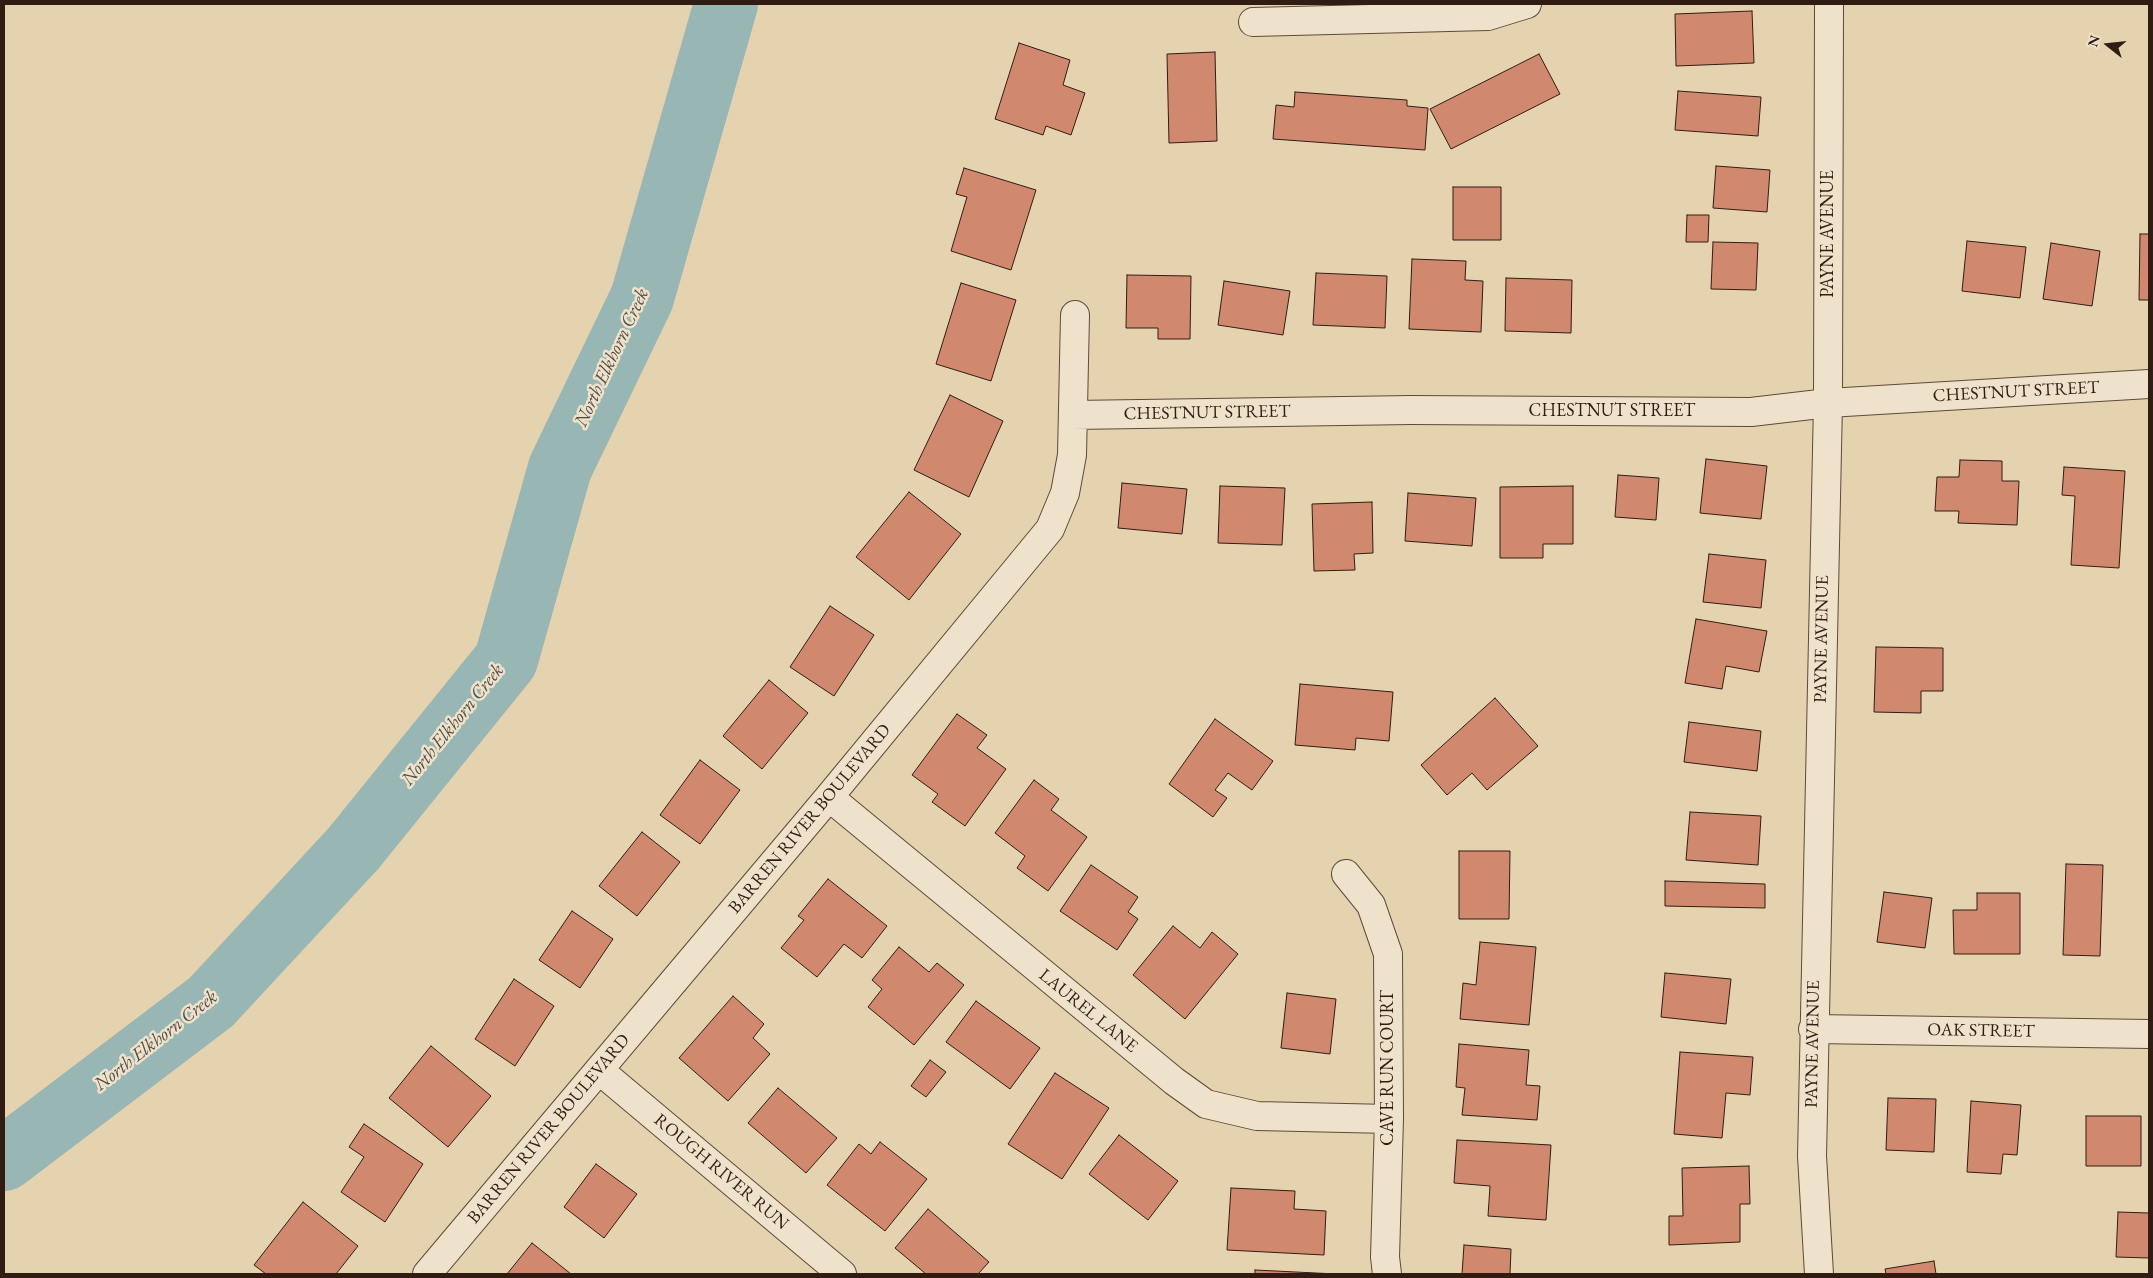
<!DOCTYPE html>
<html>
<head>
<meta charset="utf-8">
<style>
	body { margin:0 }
	#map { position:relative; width:2153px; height:1278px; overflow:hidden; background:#e5d2af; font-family:"EB Garamond",serif }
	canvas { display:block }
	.frame { position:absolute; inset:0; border:5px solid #311c13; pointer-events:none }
	.north { position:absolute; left:2083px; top:20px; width:50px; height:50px; -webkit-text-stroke:4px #eee2cb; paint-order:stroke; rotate:286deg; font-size:14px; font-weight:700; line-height:20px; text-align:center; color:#311c13 }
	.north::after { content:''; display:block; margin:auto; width:18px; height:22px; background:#311c13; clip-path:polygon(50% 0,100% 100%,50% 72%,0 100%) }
</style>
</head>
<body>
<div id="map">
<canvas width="2153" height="1278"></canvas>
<div class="frame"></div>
<div class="north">N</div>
</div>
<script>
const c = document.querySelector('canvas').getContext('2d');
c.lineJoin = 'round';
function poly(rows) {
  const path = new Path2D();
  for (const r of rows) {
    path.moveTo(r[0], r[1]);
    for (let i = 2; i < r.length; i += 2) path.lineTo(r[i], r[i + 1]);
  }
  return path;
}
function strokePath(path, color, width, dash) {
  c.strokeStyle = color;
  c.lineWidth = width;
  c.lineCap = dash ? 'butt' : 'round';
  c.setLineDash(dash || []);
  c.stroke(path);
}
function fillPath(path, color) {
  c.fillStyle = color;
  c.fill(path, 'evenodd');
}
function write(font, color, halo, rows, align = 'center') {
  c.font = font + ' "EB Garamond",serif';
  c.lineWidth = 5;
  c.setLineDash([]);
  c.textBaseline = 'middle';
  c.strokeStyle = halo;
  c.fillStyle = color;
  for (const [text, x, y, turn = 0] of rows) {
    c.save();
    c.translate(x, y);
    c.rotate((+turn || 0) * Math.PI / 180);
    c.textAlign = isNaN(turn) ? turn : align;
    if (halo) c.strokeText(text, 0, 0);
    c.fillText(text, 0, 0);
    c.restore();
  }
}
strokePath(poly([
	[4,1159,211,1002,353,849,506,660,560,468,642,298,726,4]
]), '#98b6b3', 64);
const building = poly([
	[1752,11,1754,63,1676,66,1675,14,1752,11],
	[1019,43,1070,60,1063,85,1085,93,1071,135,1046,126,1043,135,995,119,1019,43],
	[1215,52,1217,141,1169,143,1167,54,1215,52],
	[1539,54,1560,94,1451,149,1430,109,1539,54],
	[1678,91,1761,97,1758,136,1675,130,1678,91],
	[1295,92,1407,100,1407,106,1428,108,1425,150,1273,139,1276,105,1294,107,1295,92],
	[1716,166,1770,170,1767,212,1713,208,1716,166],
	[964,168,1036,190,1011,270,951,251,967,197,956,194,964,168],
	[1453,187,1501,187,1501,240,1453,240,1453,187],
	[1687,215,1709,215,1708,242,1686,242,1687,215],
	[2140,234,2149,234,2149,300,2139,300,2140,234],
	[1967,241,2026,247,2020,298,1962,291,1967,241],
	[1713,242,1758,243,1756,290,1711,289,1713,242],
	[2051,243,2100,251,2092,306,2043,299,2051,243],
	[1412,259,1466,261,1465,280,1483,281,1481,332,1409,329,1412,259],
	[1316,273,1387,276,1385,328,1313,325,1316,273],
	[1127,275,1191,276,1190,339,1158,339,1158,328,1126,328,1127,275],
	[1506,278,1572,280,1571,333,1505,331,1506,278],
	[1224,281,1290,291,1283,335,1218,325,1224,281],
	[961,283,1016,300,991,381,936,364,961,283],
	[950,395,1003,421,969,497,914,470,950,395],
	[1706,459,1767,466,1761,519,1700,513,1706,459],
	[1960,460,2002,461,2002,481,2019,481,2017,525,1958,523,1959,511,1935,511,1937,477,1959,477,1960,460],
	[2064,467,2125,471,2119,568,2071,565,2075,496,2062,495,2064,467],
	[1618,475,1659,478,1656,520,1615,517,1618,475],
	[1122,483,1187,489,1182,534,1118,528,1122,483],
	[1220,486,1285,488,1282,545,1218,543,1220,486],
	[1573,486,1573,544,1543,544,1543,558,1500,558,1500,487,1573,486],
	[909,492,961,534,909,600,856,557,909,492],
	[1408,493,1476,498,1472,546,1405,541,1408,493],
	[1372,502,1373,553,1354,554,1355,570,1314,571,1312,504,1372,502],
	[1709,554,1766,560,1761,608,1703,602,1709,554],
	[830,606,874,635,834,696,790,667,830,606],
	[1696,619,1767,631,1759,672,1726,666,1722,689,1685,683,1696,619],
	[1876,647,1943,648,1943,691,1921,691,1921,713,1874,712,1876,647],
	[769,680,808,713,762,769,723,736,769,680],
	[1300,684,1393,692,1389,741,1356,738,1355,750,1295,745,1300,684],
	[1495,698,1538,746,1487,790,1472,773,1447,795,1421,765,1495,698],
	[957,714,987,735,977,748,1006,769,965,826,932,802,938,794,912,775,957,714],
	[1215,719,1273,761,1252,790,1228,773,1215,790,1227,798,1213,817,1169,784,1215,719],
	[1689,722,1761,731,1757,771,1684,762,1689,722],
	[700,760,740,790,700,844,660,815,700,760],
	[1034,780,1059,799,1051,810,1087,837,1048,891,1017,868,1025,856,995,833,1034,780],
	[1690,812,1761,816,1758,865,1686,860,1690,812],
	[642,832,680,862,637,916,599,886,642,832],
	[1459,851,1510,851,1509,919,1459,919,1459,851],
	[2066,864,2103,865,2100,956,2063,955,2066,864],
	[1091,865,1138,897,1128,912,1138,919,1117,950,1060,911,1091,865],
	[828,879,887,926,862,958,844,944,817,977,781,948,804,920,798,916,828,879],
	[1665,881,1765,884,1765,908,1665,906,1665,881],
	[1884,892,1932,898,1925,948,1877,942,1884,892],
	[1977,893,2020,893,2020,954,1954,954,1953,910,1977,910,1977,893],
	[572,911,613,939,580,988,539,960,572,911],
	[1173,926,1200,948,1212,932,1238,954,1185,1019,1133,975,1173,926],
	[1480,942,1536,947,1529,1025,1460,1019,1463,983,1476,985,1480,942],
	[899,947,929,972,937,963,964,985,914,1045,868,1007,882,989,872,980,899,947],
	[1665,973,1731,979,1726,1024,1661,1017,1665,973],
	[514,979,554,1006,515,1066,475,1039,514,979],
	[1287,993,1336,999,1330,1054,1281,1048,1287,993],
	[733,996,764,1024,753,1038,770,1054,728,1101,679,1058,733,996],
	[976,1001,1040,1048,1010,1089,946,1042,976,1001],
	[1459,1044,1529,1050,1526,1085,1540,1086,1537,1120,1462,1115,1465,1088,1456,1087,1459,1044],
	[431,1046,491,1096,448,1147,389,1098,431,1046],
	[1680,1052,1753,1057,1750,1095,1726,1093,1722,1138,1674,1134,1680,1052],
	[930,1060,946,1072,926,1097,911,1086,930,1060],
	[1055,1073,1109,1108,1062,1179,1008,1144,1055,1073],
	[778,1088,837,1138,806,1173,748,1123,778,1088],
	[1888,1098,1936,1099,1934,1152,1886,1150,1888,1098],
	[1971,1101,2021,1105,2017,1155,2003,1154,2001,1174,1967,1172,1971,1101],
	[2086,1116,2141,1116,2141,1166,2086,1166,2086,1116],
	[364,1124,423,1164,385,1222,341,1192,364,1157,349,1147,364,1124],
	[1119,1135,1178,1181,1148,1220,1089,1174,1119,1135],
	[1457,1140,1551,1145,1546,1220,1488,1216,1490,1186,1454,1183,1457,1140],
	[880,1142,927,1179,885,1231,827,1185,859,1144,871,1154,880,1142],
	[596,1164,637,1194,604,1238,564,1207,596,1164],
	[1749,1166,1750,1204,1740,1204,1740,1242,1669,1245,1669,1216,1683,1216,1682,1168,1749,1166],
	[1231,1188,1295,1191,1294,1209,1326,1211,1324,1255,1227,1250,1231,1188],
	[303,1202,358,1246,336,1274,266,1274,254,1265,303,1202],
	[928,1209,989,1262,978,1274,926,1274,895,1248,928,1209],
	[2118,1212,2149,1213,2149,1258,2116,1257,2118,1212],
	[532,1243,571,1274,507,1274,532,1243],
	[1464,1245,1511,1249,1510,1274,1462,1274,1464,1245],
	[1934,1261,1936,1274,1886,1274,1885,1269,1934,1261],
	[1255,1270,1336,1274,1255,1274,1255,1270]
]);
fillPath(building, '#d0896f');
strokePath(building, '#311c13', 1);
const street = poly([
	[1253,22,1488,16,1527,4],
	[1073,415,1411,410,1751,412,1828,403,2149,384],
	[829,797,1174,1081,1206,1104,1257,1116,1389,1119],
	[1346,874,1371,905,1388,954,1389,1119,1385,1257,1387,1274],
	[1813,1029,2149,1034],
	[599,1070,842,1274],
	[427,1274,829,797,1050,529,1065,493,1072,455,1075,315],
	[1819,1274,1812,1156,1828,403,1829,4]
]);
strokePath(street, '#5e4a3a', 30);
strokePath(street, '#eee2cb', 28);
write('18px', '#311c13', '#eee2cb', [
	["PAYNE AVENUE",1828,234,-90],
	["CHESTNUT STREET",2016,392,-3],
	["CHESTNUT STREET",1612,411],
	["CHESTNUT STREET",1207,413,-1],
	["PAYNE AVENUE",1822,639,-89],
	["BARREN RIVER BOULEVARD",810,819,-50],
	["LAUREL LANE",1088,1011,39],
	["OAK STREET",1981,1031,1],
	["PAYNE AVENUE",1813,1044,-89],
	["CAVE RUN COURT",1388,1068,-90],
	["BARREN RIVER BOULEVARD",549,1129,-50],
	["ROUGH RIVER RUN",721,1172,40]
]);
write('italic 19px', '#504a43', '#eee2cb', [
	["North Elkhorn Creek",612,358,-65],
	["North Elkhorn Creek",453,725,-51],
	["North Elkhorn Creek",156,1041,-38]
]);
</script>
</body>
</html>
